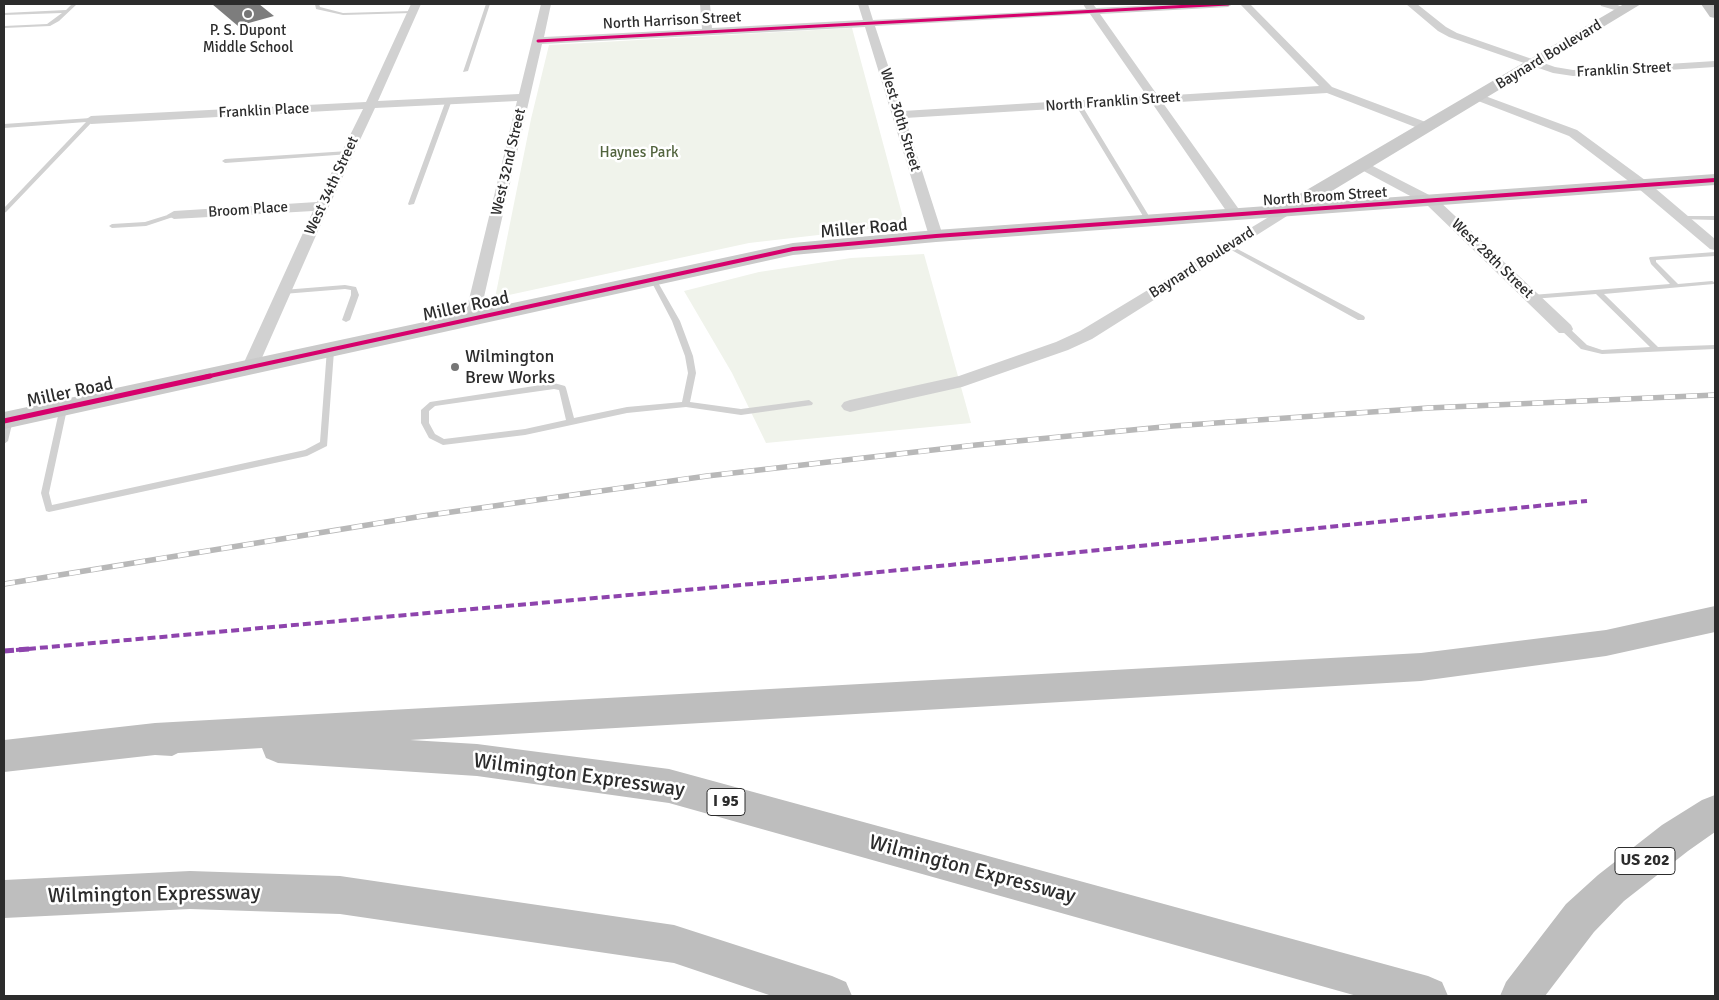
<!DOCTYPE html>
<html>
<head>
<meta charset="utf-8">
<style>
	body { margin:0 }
	#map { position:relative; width:1719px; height:1000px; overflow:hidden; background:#fff; font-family:Signika,sans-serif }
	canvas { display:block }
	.frame { position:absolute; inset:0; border:5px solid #2c2c2c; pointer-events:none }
</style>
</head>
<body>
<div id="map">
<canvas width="1719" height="1000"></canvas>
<div class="frame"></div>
</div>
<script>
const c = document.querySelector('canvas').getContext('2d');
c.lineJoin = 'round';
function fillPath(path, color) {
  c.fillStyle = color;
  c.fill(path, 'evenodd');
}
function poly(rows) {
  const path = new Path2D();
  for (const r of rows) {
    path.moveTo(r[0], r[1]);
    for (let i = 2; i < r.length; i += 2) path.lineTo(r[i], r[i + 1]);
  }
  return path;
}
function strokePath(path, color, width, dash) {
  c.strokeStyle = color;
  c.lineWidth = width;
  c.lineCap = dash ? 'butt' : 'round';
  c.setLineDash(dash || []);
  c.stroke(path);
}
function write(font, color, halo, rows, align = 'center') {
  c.font = font + ' Signika,sans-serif';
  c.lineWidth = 5;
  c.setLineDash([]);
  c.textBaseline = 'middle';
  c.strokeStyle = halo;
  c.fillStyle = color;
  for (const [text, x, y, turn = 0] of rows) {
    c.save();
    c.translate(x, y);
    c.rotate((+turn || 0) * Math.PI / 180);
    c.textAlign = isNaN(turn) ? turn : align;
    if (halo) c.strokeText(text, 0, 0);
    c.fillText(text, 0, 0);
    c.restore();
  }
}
fillPath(poly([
	[852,28,905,225,749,243,495,298,531,119,549,45],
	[924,254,971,423,766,443,732,373,684,291,759,272,851,258]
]), '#f0f3eb');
fillPath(poly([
	[212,4,259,4,274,16,238,26]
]), '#7d7d7d');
fillPath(poly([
	[72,4,77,4,59,21,50,26,4,28,4,26,47,24,62,13,4,15,4,13,66,10,72,4],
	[315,4,319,4,320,7,343,13,412,11,414,12,412,13,343,15,316,9,315,4],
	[486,4,490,4,468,71,463,72,486,4],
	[449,98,452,100,414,204,409,205,408,204,446,100,449,98],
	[1076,103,1081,104,1152,221,1151,222,1147,222,1146,221,1075,104,1076,103],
	[91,118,94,120,93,121,6,212,4,213,4,208,86,122,4,128,4,124,91,118],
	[348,151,350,152,350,154,225,163,222,161,225,159,348,151],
	[174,213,176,214,176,216,146,226,112,228,109,226,112,224,145,222,174,213],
	[1682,216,1715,216,1715,220,1680,219,1680,217,1682,216],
	[1228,244,1364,316,1365,318,1364,320,1358,320,1226,247,1225,246,1228,244],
	[1715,252,1715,256,1656,260,1656,262,1678,284,1712,281,1714,282,1714,284,1604,294,1658,347,1715,345,1715,349,1602,354,1581,349,1562,331,1562,327,1568,327,1587,345,1602,350,1650,347,1596,294,1532,299,1528,297,1532,295,1670,284,1651,264,1649,258,1650,257,1715,252],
	[653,277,656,279,680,321,693,356,696,373,690,402,741,409,809,400,813,403,812,405,741,415,686,407,627,413,525,435,443,445,429,438,421,423,421,410,430,402,554,383,565,386,566,388,574,418,627,407,682,402,688,373,685,356,672,321,650,279,653,277],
	[554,389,559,390,566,420,525,429,444,439,435,434,429,423,429,411,435,406,554,389],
	[345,285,356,287,359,295,350,320,346,322,342,320,351,295,351,290,345,289,283,294,279,292,283,290,345,285],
	[327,349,333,349,334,351,327,446,307,456,49,512,46,511,41,493,60,407,66,407,67,409,49,493,52,505,305,450,320,442,327,349],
	[9,417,13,420,8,441,4,444,4,425,6,418,9,417]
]), '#d1d1d1');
fillPath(poly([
	[411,4,421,4,378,101,519,94,541,4,551,4,544,37,702,29,700,4,710,4,712,28,863,20,858,4,868,4,873,20,1086,9,1083,4,1093,4,1096,8,1176,4,1233,4,1228,7,1100,14,1158,96,1319,86,1240,4,1250,4,1332,87,1431,124,1433,127,1431,130,1423,130,1327,93,1163,103,1243,215,1236,219,1231,218,1152,103,905,118,943,236,941,239,936,240,931,239,929,236,865,27,542,44,478,323,472,325,466,323,464,320,517,101,375,108,329,206,257,369,255,373,249,374,243,373,241,369,313,211,174,219,167,215,174,211,317,202,363,109,91,124,85,120,91,116,366,102,411,4],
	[1090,14,1147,96,903,111,875,26,1090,14],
	[1406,4,1417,4,1446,27,1457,33,1555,67,1573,70,1715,61,1715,67,1573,76,1553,73,1449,37,1438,31,1406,4],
	[1600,4,1615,4,1630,10,1625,13,1601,6,1600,4],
	[1477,93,1577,130,1649,183,1715,239,1715,250,1710,249,1639,189,1569,136,1473,99,1471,97,1477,93],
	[1363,161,1437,199,1571,325,1573,329,1571,333,1559,333,1427,205,1358,168,1357,165,1358,162,1363,161],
	[1282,209,1289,213,1287,216,1092,339,1068,350,962,387,850,412,844,410,841,406,844,402,850,400,959,376,1056,342,1080,331,1282,209]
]), '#d1d1d1');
fillPath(poly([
	[1624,4,1641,4,1312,203,1715,174,1715,185,936,242,793,255,4,429,4,412,793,243,936,230,1281,205,1624,4]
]), '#cacaca');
fillPath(poly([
	[1701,4,1715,4,1715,18,1710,17,1701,4]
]), '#c4c4c4');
fillPath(poly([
	[1715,606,1715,632,1606,656,1421,681,410,740,477,744,669,769,1428,976,1442,982,1448,996,1357,996,669,803,477,776,278,763,266,758,262,748,178,753,172,756,155,755,4,772,4,740,155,723,1421,653,1606,630,1715,606],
	[1715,795,1715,832,1688,851,1624,901,1594,932,1545,996,1500,996,1506,982,1566,904,1598,875,1662,825,1702,800,1715,795],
	[190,871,340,876,674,925,832,976,846,982,852,996,772,996,674,963,340,914,190,909,4,918,4,880,190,871]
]), '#bebebe');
const rail = poly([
	[4,584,423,516,707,476,976,445,1173,426,1428,408,1715,395]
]);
strokePath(rail, '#b8b8b8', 5.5);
strokePath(rail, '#fff', 4, [11]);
strokePath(poly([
	[16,650,830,577,1587,501]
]), '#8e44ad', 4, [8, 4]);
strokePath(poly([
	[4,651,30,649]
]), '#8e44ad', 5, [10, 5]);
strokePath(poly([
	[538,41,1228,4]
]), '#d6006c', 3);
strokePath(poly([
	[205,377,793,249,936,236,1715,180]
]), '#d6006c', 4);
strokePath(poly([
	[4,421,210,376]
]), '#d6006c', 5);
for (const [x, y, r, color] of [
	[248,14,5,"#767676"],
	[455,367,5,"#767676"]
]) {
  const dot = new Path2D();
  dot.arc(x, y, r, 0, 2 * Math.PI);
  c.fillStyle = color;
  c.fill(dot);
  strokePath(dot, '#fff', 2);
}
write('15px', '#2c2c2c', '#fff', [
	["North Harrison Street",672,21,-3],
	["Baynard Boulevard",1549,55,-31],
	["Franklin Street",1624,70,-3],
	["North Franklin Street",1113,102,-4],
	["Franklin Place",264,111,-3],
	["West 30th Street",900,120,73],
	["West 32nd Street",509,162,-77],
	["West 34th Street",332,186,-65],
	["North Broom Street",1325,197,-4],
	["Broom Place",248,210,-4],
	["West 28th Street",1492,259,44],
	["Baynard Boulevard",1202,263,-32]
]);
write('15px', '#2c2c2c', '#fff', [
	["P. S. Dupont",248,31],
	["Middle School",248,48]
]);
write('15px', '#52643e', '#fff', [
	["Haynes Park",639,153]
]);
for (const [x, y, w] of [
	[726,802,38],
	[1645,861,60]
]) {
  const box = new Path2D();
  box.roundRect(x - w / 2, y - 13.5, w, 27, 4);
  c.fillStyle = '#fff';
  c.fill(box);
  strokePath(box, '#2c2c2c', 1);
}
write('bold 16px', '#2c2c2c', null, [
	["I 95",726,802],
	["US 202",1645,861]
]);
write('18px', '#2c2c2c', '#fff', [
	["Miller Road",864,229,-5],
	["Miller Road",466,307,-12],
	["Miller Road",70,393,-12]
]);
write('18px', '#2c2c2c', '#fff', [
	["Wilmington",465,357],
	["Brew Works",465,378]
], 'left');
write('21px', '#2c2c2c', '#fff', [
	["Wilmington Expressway",579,776,8],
	["Wilmington Expressway",972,870,15],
	["Wilmington Expressway",154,895,-1]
]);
</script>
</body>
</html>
